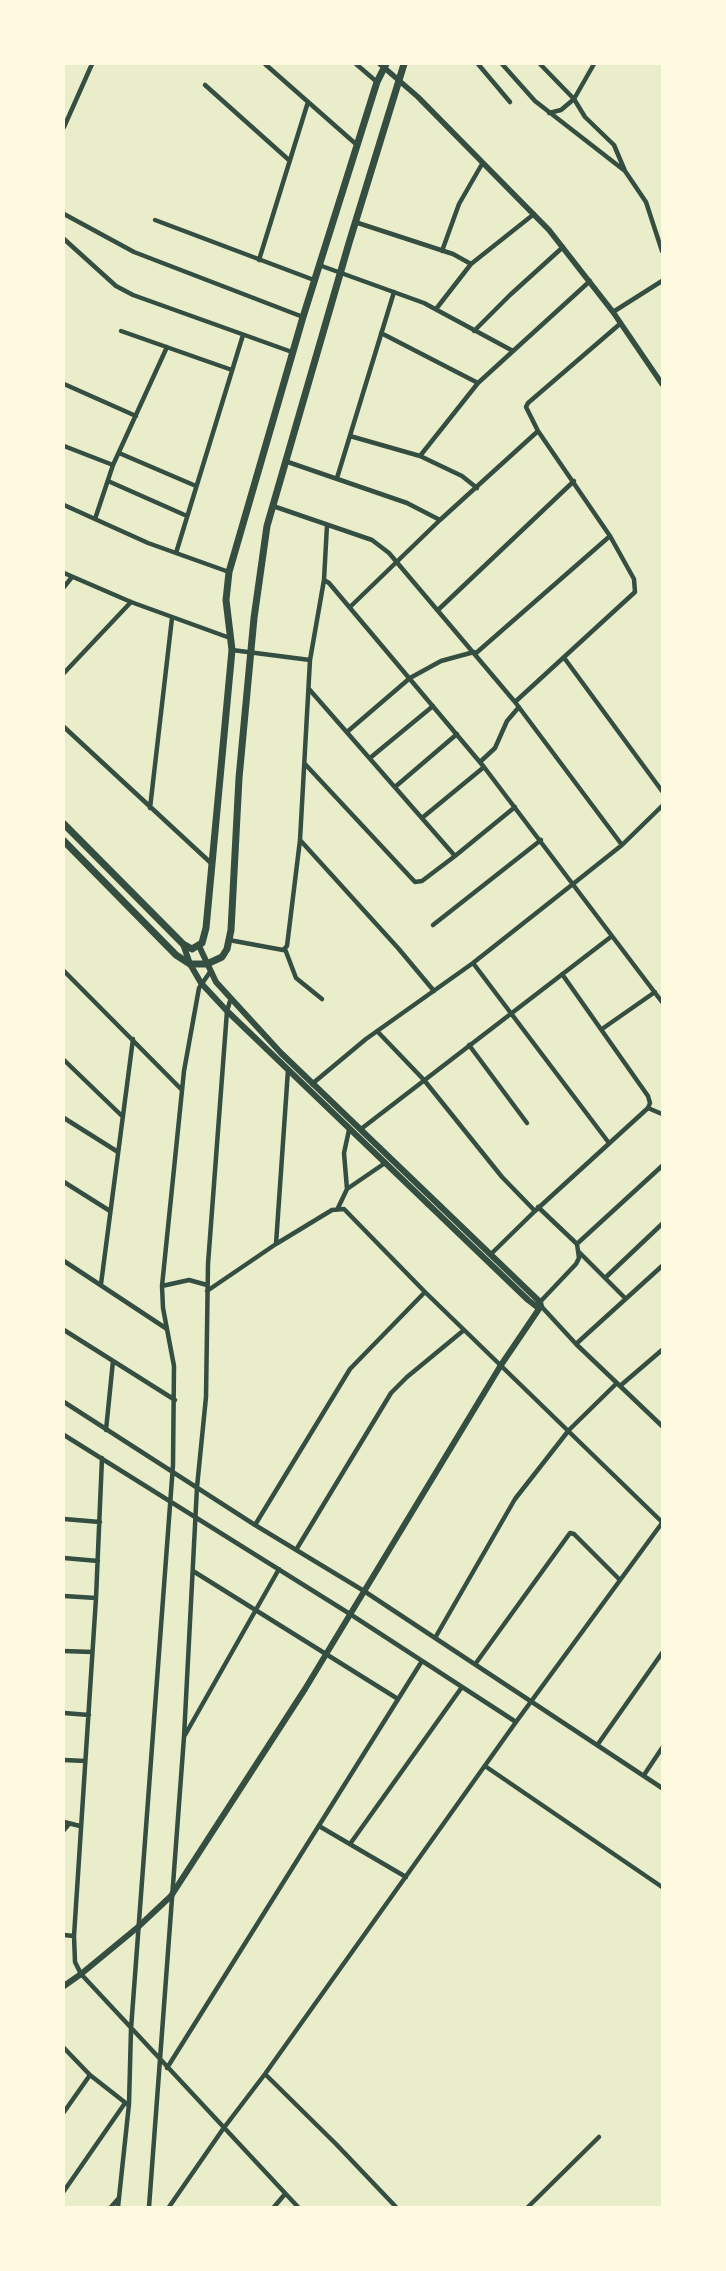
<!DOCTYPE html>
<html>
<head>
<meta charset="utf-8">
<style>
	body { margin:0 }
	#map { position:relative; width:726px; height:2271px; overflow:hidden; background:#e9edc9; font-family:"Golos Text",sans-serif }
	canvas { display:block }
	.frame { position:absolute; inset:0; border:65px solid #fefae0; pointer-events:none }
</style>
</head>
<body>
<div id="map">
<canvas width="726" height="2271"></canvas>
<div class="frame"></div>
</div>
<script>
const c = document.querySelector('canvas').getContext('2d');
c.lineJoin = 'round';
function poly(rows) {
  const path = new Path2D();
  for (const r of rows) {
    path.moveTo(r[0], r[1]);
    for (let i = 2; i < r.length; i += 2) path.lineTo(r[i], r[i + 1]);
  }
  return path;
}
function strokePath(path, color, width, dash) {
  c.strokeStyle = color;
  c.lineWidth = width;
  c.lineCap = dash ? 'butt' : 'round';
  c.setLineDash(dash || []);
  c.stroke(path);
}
strokePath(poly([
	[265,64,357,145],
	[356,64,377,82],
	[478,64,510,102],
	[502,64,535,101,625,171],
	[540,64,574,99,561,110,549,113],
	[594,64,574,99,585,117,614,145,625,171,646,202,662,251],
	[205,85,290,161],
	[64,127,92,64],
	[64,214,134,252,303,317],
	[155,220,314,280],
	[355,222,453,254,471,264],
	[64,239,116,286,133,295,292,352],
	[442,251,459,204,482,164],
	[259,260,308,102],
	[319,265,424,303,513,351],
	[436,309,471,264,534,214],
	[613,312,662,281],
	[121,331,232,370],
	[474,331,510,295,563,247],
	[381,333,478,383],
	[64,384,136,416],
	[350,436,420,456,462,476,477,488],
	[64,446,113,465],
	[119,453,196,486],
	[420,456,478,383,590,281],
	[285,461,407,503,440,520],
	[337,478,394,292],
	[108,481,187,516],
	[64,505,148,543,229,572],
	[273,506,372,540,389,553,515,702,622,845],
	[95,519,113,465,167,347],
	[176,553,243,335],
	[64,573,131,602,230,638],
	[324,580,327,525],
	[64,587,72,577],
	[350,607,440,520,538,431],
	[438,610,574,481],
	[232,650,310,660,324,580,329,583,484,767,662,1002],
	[475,654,610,536],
	[565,659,662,791],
	[64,673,131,602],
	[309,689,455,856],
	[515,702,635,592,634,579,610,536,538,431,526,407,528,403,621,323],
	[64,727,212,864],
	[347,732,410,678,441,661,474,652],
	[370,758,433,706],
	[480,762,495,748,507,721,519,707],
	[305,764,415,882,422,881,455,856,515,807],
	[395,787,457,734],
	[150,808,172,618],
	[422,818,484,767],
	[300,840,398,948,434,991],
	[433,925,541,840],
	[229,940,283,950,287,946,300,840,310,660],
	[285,949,296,978,322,999],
	[473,963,609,1143],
	[64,971,182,1090],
	[602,1029,655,992],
	[377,1031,424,1080,502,1177,535,1211],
	[469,1045,527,1123],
	[64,1060,122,1116],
	[312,1084,366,1039,473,963,573,884,622,845,662,806],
	[648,1108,662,1114],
	[64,1118,118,1152],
	[361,1129,612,936],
	[64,1182,110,1211],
	[347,1189,385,1163],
	[538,1207,577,1244],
	[338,1208,347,1189,344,1153,349,1130],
	[276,1244,288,1070],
	[579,1252,625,1298],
	[491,1254,535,1211,648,1108,650,1103,648,1096,562,974],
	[64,1261,167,1329],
	[605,1278,662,1224],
	[101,1284,133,1039],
	[162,1286,189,1280,207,1285],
	[207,1291,276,1244,332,1210,344,1209,425,1292,662,1522],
	[540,1302,576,1264,579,1258,577,1244,579,1242,662,1166],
	[541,1306,576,1344,662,1426],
	[64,1330,175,1400],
	[576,1344,662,1266],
	[620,1386,662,1350],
	[64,1402,255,1525,364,1591,662,1788],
	[106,1430,113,1361],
	[64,1435,350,1614,516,1722],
	[102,1458,96,1598,74,1936,75,1962,81,1974,298,2207],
	[64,1519,100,1522],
	[255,1525,350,1369,425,1292],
	[296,1550,391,1393,407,1377,464,1330],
	[64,1558,98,1561],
	[193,1571,398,1699],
	[64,1596,96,1598],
	[435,1638,515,1499,569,1430,617,1383],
	[64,1651,92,1652],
	[476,1663,570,1533,574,1534,620,1580],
	[64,1713,89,1715],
	[185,1735,279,1569],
	[598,1744,662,1653],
	[64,1760,85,1761],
	[485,1766,662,1887],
	[644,1775,662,1748],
	[64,1822,80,1826],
	[319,1826,406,1877],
	[64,1830,69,1824],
	[350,1844,462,1687],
	[64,1935,74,1936],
	[64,2048,90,2075,127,2104],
	[167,2068,422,1661],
	[265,2074,336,2144,396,2207],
	[64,2112,90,2075],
	[64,2191,125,2103],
	[111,2207,118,2199],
	[118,2207,129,2104,131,2029,173,1465,174,1366,163,1308,162,1286,184,1071,199,988,210,972],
	[149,2207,184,1737,197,1487,206,1397,208,1264,227,1011,231,998],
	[169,2207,223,2129,265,2074,516,1722,662,1523],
	[274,2207,285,2194],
	[528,2207,599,2137]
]), '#344e41', 4.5);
strokePath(poly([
	[380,64,418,97,549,230,613,312,662,384]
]), '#344e41', 5.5);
strokePath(poly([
	[183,944,190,964,201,983,227,1011,528,1300,537,1307,541,1306],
	[199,946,216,982,281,1053,540,1302,541,1306],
	[64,1986,81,1974,138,1927,171,1896,305,1689,501,1365,541,1306]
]), '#344e41', 6);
strokePath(poly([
	[64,824,183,944,192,949,202,943,206,928,232,650,226,600,229,572,303,317,377,82,386,64],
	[64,841,176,955,190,964,207,964,222,957,227,949,231,930,239,778,254,618,267,526,349,243,404,64]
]), '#344e41', 7);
</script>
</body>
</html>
